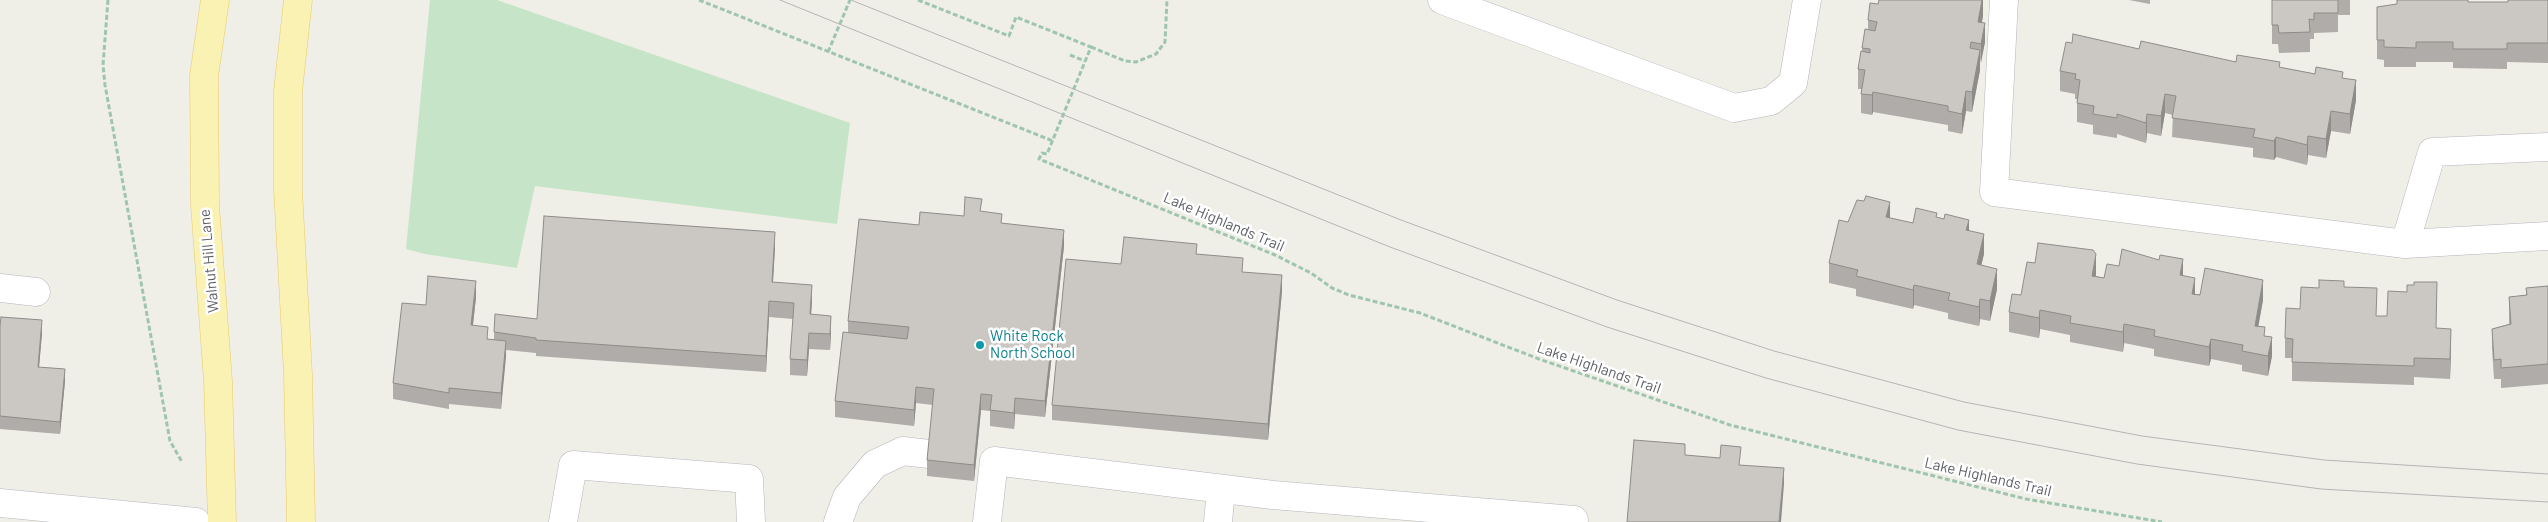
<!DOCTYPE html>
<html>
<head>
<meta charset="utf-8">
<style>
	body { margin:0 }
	canvas { display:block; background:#efeee7 }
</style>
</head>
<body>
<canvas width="2548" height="522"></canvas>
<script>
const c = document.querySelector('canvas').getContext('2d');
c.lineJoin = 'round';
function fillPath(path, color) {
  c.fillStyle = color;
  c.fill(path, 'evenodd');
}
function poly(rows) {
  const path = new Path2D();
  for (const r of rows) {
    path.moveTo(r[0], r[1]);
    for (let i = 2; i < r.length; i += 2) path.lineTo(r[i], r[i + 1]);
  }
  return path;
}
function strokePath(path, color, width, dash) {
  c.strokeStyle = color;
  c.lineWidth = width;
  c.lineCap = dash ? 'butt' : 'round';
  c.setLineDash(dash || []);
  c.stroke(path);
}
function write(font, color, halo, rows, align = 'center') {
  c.font = font + ' Barlow,sans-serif';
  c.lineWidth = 5;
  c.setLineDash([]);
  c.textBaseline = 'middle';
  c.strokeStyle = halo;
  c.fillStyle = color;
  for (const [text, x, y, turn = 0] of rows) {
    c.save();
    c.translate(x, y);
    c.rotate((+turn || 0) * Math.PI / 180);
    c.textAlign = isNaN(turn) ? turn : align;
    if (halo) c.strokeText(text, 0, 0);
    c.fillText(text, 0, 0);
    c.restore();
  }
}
fillPath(poly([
	[430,0,497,0,850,123,837,224,535,186,517,268,425,254,406,249]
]), '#c6e5c8');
const minor = poly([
	[1442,0,1734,108,1771,101,1793,83,1807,0],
	[2004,0,1994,192,2405,244,2548,236],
	[2405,244,2432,152,2548,147],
	[0,288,36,292],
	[0,503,196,522],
	[563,522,573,465,749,479,751,522],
	[838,522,847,497,875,464,903,451,929,454],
	[987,522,994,461,1273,495,1574,520],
	[1218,522,1221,489]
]);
const major = poly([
	[215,0,204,76,205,205,218,381,222,522],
	[298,0,288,91,288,190,298,374,301,522]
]);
strokePath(minor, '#b4b6bb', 29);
strokePath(major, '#e8cb68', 29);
strokePath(poly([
	[108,0,103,65,105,85,170,441,182,462],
	[699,0,1053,141],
	[918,0,1009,36,1016,17,1091,47,1047,154,1042,153,1039,159,1275,255,1311,273,1332,288,1349,295,1420,313,1539,359,1730,425,2026,499,2162,522],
	[1091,47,1125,61,1136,62,1156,54,1165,42,1167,0],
	[828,52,850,0],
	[1070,55,1085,61]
]), '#9fc6ad', 3, [5, 2.5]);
strokePath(minor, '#fff', 28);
strokePath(major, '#f9f2b2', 28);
strokePath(poly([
	[780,0,1390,247,1607,327,1766,378,1958,430,2137,464,2321,489,2548,502],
	[851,0,1401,220,1617,300,1774,351,1964,402,2142,436,2324,460,2548,474]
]), '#b5b5b6', 1);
fillPath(poly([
	[1983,0,1983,16,1982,22,1985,42,1980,63,1980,70,1972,112,1966,111,1962,134,1948,131,1948,125,1873,112,1872,115,1861,113,1861,89,1858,89,1858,69,1862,51,1862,48,1868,30,1868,20,1878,4],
	[2129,0,2150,0,2150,4],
	[2272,0,2350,0,2350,15,2338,15,2338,32,2314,33,2314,39,2310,39,2310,52,2279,53,2278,44,2272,44],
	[2548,0,2548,63,2507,62,2507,69,2453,68,2453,62,2416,62,2416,67,2384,67,2384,60,2377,59,2377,7,2397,4,2468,2,2508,2],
	[2139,49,2280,68,2343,78,2356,100,2350,134,2331,131,2326,158,2308,155,2307,165,2276,157,2274,160,2253,157,2253,148,2172,137,2173,115,2165,113,2161,136,2147,133,2146,143,2117,134,2117,138,2093,134,2093,125,2077,122,2077,99,2075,99,2075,94,2060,91,2060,71],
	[1864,201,1890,218,1913,223,1937,217,1969,231,1984,254,1981,265,1997,289,1990,321,1980,319,1979,326,1948,319,1948,313,1914,305,1913,309,1856,296,1856,289,1829,283,1829,263,1848,222],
	[982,212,1002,224,1064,246,1045,417,1015,414,1014,429,990,426,990,411,981,410,974,481,927,476,927,460,933,405,916,403,914,426,835,417,835,401,848,333,848,321,964,216],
	[775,247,773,282,812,301,811,314,831,332,830,350,809,349,807,376,790,375,790,359,793,319,769,317,766,372,536,356,536,353,506,350,501,409,449,404,449,409,393,399,393,383,426,305,476,297,473,325,488,339,494,340,494,332],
	[1197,254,1243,272,1282,291,1268,440,1052,420,1052,405,1121,264],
	[2096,274,2096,276,2104,278,2183,276,2195,294,2263,300,2258,326,2265,336,2272,356,2268,376,2242,371,2242,365,2211,359,2209,366,2154,356,2154,349,2124,343,2123,352,2070,342,2070,335,2040,329,2039,338,2009,332,2009,312,2021,295],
	[2548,286,2548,384,2501,388,2501,379,2494,379,2492,348,2492,329,2509,324,2509,297,2526,295,2526,288],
	[2344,287,2376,316,2436,328,2451,349,2450,379,2414,377,2414,385,2292,381,2292,358,2285,358,2285,338,2300,309,2319,288],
	[0,326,42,333,39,367,65,381,60,434,0,429]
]), '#afaca9');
fillPath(poly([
	[1982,0,1983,0,1983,16,1978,41,1978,22],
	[1985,23,1985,42,1981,63,1981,44],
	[1980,50,1980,70,1972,112,1972,92],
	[2356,80,2356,100,2350,134,2350,114],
	[1966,91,1966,111,1962,134,1962,114],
	[1873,92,1873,112,1872,115,1872,95],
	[2165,94,2165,113,2161,136,2161,116],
	[2331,111,2331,131,2326,158,2326,139],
	[2147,114,2147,133,2146,143,2146,123],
	[2308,136,2308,155,2307,165,2307,145],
	[2276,137,2276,157,2274,160,2274,141],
	[1890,202,1890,221,1886,217],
	[1969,220,1969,240,1966,230],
	[1064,230,1064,246,1045,417,1045,401],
	[775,232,775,247,772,298,772,282],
	[1984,234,1984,254,1977,284,1977,264],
	[2096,254,2096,274,2092,295,2092,276],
	[2183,259,2183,278,2180,275],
	[1997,269,1997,289,1990,321,1990,301],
	[1282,275,1282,291,1268,440,1268,424],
	[2195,278,2195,297,2192,294],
	[2263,280,2263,300,2255,345,2255,326],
	[476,281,476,297,471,341,471,325],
	[812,285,812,301,810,330,810,314],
	[1914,285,1914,305,1913,309,1913,290],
	[1980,299,1980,319,1979,326,1979,307],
	[769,301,769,317,766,372,766,356],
	[2040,310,2040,329,2039,338,2039,318],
	[831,316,831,332,830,350,830,334],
	[42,320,42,333,38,379,38,367],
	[2124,324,2124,343,2123,352,2123,332],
	[2451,329,2451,349,2450,379,2450,359],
	[809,333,809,349,807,376,807,360],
	[2272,337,2272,356,2268,376,2268,356],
	[2211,339,2211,359,2209,366,2209,347],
	[506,341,506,357,501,409,501,393],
	[65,369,65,381,60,434,60,422],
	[916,387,916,403,914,426,914,410],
	[981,394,981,410,974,481,974,465],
	[1015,398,1015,414,1014,429,1014,413],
	[1784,468,1784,484,1781,522,1779,522]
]), '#8e8c89');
const building = poly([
	[1879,0,1982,0,1978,22,1985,23,1981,44,1971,42,1970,48,1980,50,1972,92,1966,91,1962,114,1948,111,1948,106,1873,92,1872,95,1861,94,1865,70,1858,69,1861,51,1870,53,1870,49,1862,48,1865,29,1875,31,1877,22,1868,20,1870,3,1878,4,1879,0],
	[2272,0,2338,0,2338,13,2314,13,2314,20,2309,19,2310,32,2279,33,2278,25,2272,25,2272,0],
	[2397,0,2468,0,2468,2,2508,2,2508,0,2548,0,2548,43,2507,43,2507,49,2453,49,2453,42,2416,42,2416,48,2384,47,2384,40,2377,40,2377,7,2397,4,2397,0],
	[2073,34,2139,49,2141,41,2236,62,2237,55,2280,62,2279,67,2315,74,2316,67,2343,72,2342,78,2356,80,2350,114,2331,111,2326,139,2308,136,2307,145,2276,137,2274,141,2253,137,2255,129,2172,118,2176,96,2165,94,2161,116,2147,114,2146,123,2117,114,2117,118,2093,114,2094,106,2077,103,2080,80,2075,79,2076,74,2060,71,2066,42,2072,43,2073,34],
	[1866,196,1890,202,1886,217,1913,223,1916,208,1937,213,1936,217,1944,219,1945,214,1969,220,1966,230,1984,234,1977,264,1997,269,1990,301,1980,299,1979,307,1948,300,1950,293,1914,285,1913,290,1856,276,1858,270,1829,263,1839,220,1848,222,1857,200,1864,201,1866,196],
	[965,197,982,199,980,211,1002,214,1001,223,1064,230,1045,401,1015,398,1014,413,990,410,992,395,981,394,974,465,927,460,934,389,916,387,914,410,835,401,843,332,907,339,909,327,848,321,859,219,919,225,920,212,964,216,965,197],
	[544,216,775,232,772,282,812,285,810,314,831,316,830,334,809,333,807,360,790,359,794,303,769,301,766,356,536,340,536,338,494,332,495,314,537,319,544,216],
	[1124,237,1197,244,1196,254,1243,258,1242,272,1282,275,1268,424,1052,405,1066,259,1121,264,1124,237],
	[2038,243,2093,250,2096,254,2092,276,2104,278,2107,264,2119,266,2122,249,2159,260,2160,255,2183,259,2180,275,2195,278,2192,294,2200,295,2205,268,2263,280,2255,326,2265,327,2264,336,2272,337,2268,356,2242,351,2243,345,2211,339,2209,347,2154,336,2155,330,2124,324,2123,332,2070,323,2071,316,2040,310,2039,318,2009,312,2012,294,2021,295,2027,262,2035,263,2038,243],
	[428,276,476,281,471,325,488,327,487,339,506,341,501,393,449,388,449,393,393,383,402,303,426,305,428,276],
	[2319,280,2344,281,2344,287,2377,288,2376,316,2387,316,2388,291,2407,292,2407,285,2414,285,2414,282,2437,282,2436,328,2451,329,2450,359,2414,358,2414,366,2292,362,2293,339,2285,338,2286,308,2300,309,2301,287,2319,288,2319,280],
	[2548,286,2548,364,2501,368,2501,359,2494,360,2492,329,2511,324,2509,297,2527,295,2526,288,2548,286],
	[1,317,42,320,38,367,65,369,60,422,0,416,0,326,1,317],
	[1634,440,1685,444,1685,455,1720,458,1721,445,1741,447,1739,465,1784,468,1779,522,1627,522,1634,440]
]);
fillPath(building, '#cbc8c4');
strokePath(building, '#8e8c89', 1);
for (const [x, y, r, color] of [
	[980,345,5,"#0f9aa8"]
]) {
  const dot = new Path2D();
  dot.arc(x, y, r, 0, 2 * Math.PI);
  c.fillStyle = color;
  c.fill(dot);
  strokePath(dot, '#fff', 2);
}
write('15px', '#5e6166', '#fff', [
	["Lake Highlands Trail",1224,222,23],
	["Walnut Hill Lane",209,261,-95],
	["Lake Highlands Trail",1599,368,19],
	["Lake Highlands Trail",1988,477,13]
]);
write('15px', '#0d838f', '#fff', [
	["White Rock",990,336],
	["North School",990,353]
], 'left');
</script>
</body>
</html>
